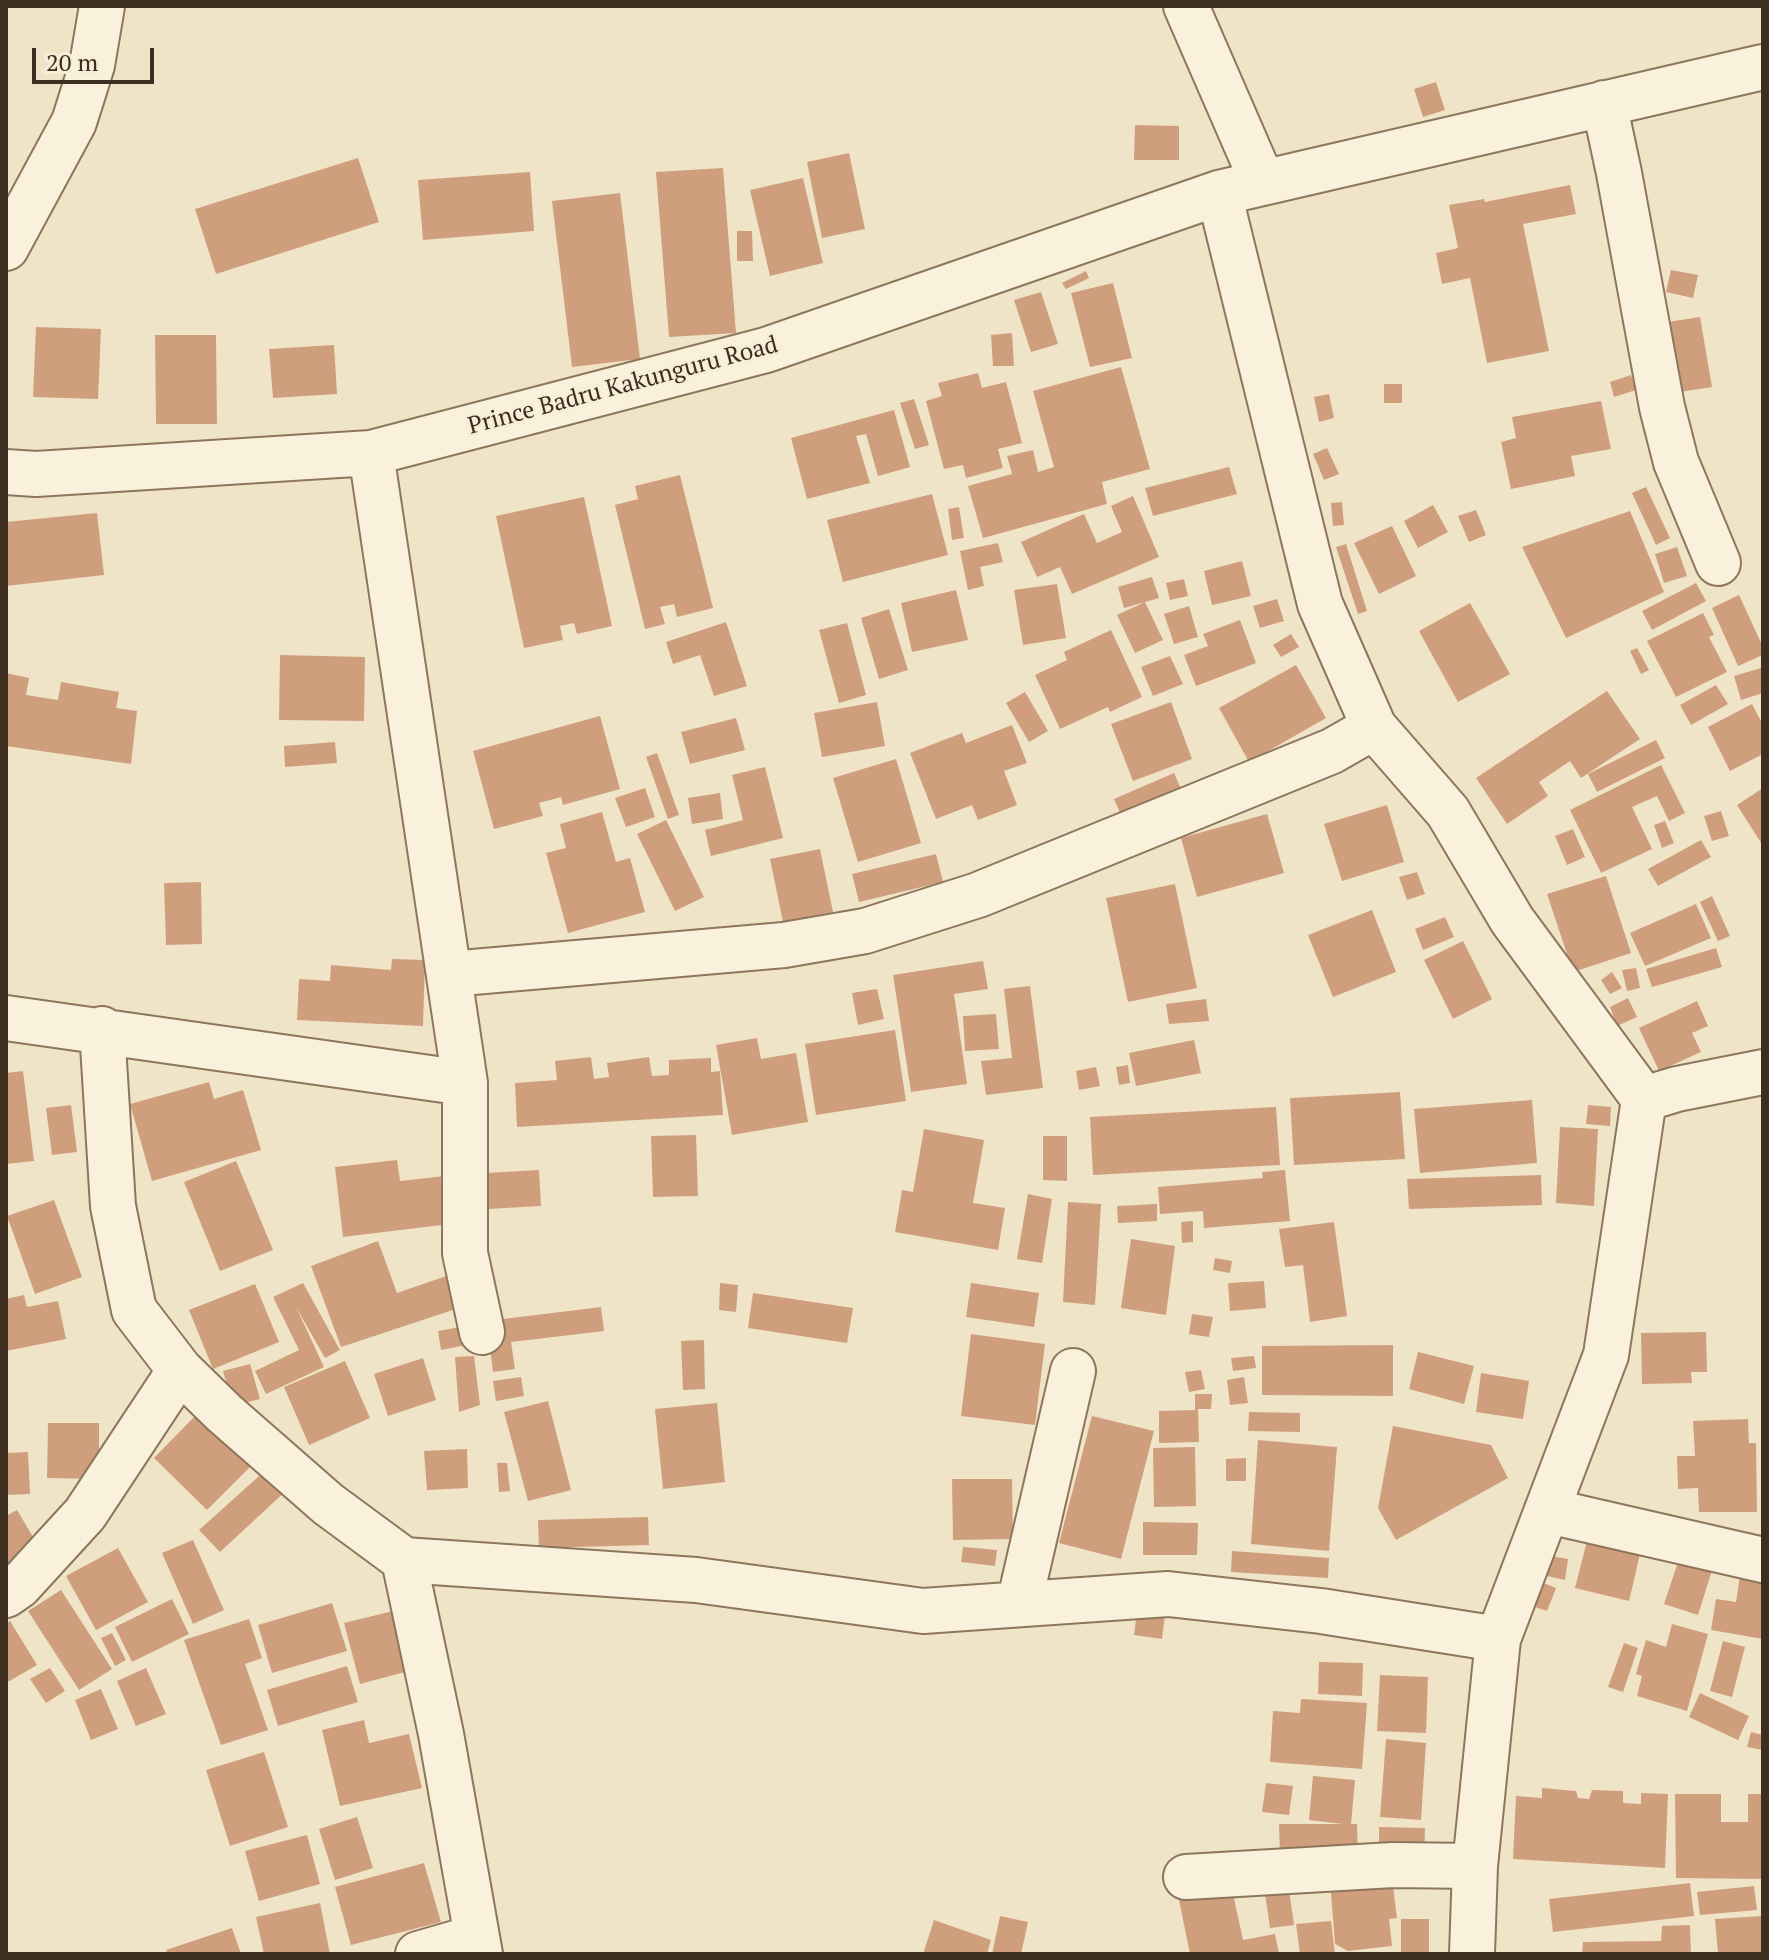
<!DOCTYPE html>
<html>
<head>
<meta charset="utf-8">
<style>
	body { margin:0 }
	#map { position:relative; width:1769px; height:1960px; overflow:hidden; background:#f0e4c8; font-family:"PT Serif",serif }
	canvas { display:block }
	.frame { position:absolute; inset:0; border:8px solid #3d2e20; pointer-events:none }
	.scale { position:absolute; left:32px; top:48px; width:122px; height:36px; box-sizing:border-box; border:4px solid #3d2e20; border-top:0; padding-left:10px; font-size:24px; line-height:28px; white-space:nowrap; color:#3d2e20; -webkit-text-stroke:6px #f7eed8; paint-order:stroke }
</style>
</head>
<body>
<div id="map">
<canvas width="1769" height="1960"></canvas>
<div class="frame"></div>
<div class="scale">20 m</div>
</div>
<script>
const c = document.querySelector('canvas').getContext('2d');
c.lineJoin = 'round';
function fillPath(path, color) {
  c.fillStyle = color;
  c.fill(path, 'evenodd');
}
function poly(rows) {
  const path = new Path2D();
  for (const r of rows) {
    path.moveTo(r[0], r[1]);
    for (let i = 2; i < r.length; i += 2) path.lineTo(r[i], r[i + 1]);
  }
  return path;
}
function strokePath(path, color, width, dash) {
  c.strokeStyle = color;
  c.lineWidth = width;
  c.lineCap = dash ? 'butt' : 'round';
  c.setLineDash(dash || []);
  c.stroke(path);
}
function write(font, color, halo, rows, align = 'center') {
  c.font = font + ' "PT Serif",serif';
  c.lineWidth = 6;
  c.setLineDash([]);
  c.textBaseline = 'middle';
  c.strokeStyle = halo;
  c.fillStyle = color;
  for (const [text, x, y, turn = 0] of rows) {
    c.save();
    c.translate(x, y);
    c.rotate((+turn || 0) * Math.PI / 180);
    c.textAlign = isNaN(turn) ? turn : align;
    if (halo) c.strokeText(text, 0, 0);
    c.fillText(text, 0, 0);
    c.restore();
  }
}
fillPath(poly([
	[1436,82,1445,110,1423,117,1414,89],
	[1135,125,1179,126,1179,160,1134,160],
	[849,153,865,229,822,238,807,162],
	[358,158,379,222,216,274,195,209],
	[723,168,736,333,669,337,656,172],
	[530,172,534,231,423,240,418,180],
	[803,178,823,263,770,276,750,190],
	[1570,185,1576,214,1523,224,1549,351,1487,363,1470,278,1442,284,1436,253,1458,248,1449,205,1484,199,1485,202],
	[620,193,640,359,572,367,552,201],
	[737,231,752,231,753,261,737,261],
	[1671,270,1698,275,1693,298,1666,292],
	[1086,271,1089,278,1066,289,1062,283],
	[1113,283,1132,358,1090,367,1071,293],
	[1041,292,1058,344,1031,352,1014,300],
	[1700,317,1712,387,1673,393,1661,323],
	[36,327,101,329,98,399,33,397],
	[1012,333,1014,366,993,366,991,335],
	[155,335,216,335,217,424,156,424],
	[334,345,337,394,273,398,269,349],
	[1121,367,1150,469,1102,482,1107,504,983,538,968,486,1012,474,1007,456,1033,450,1038,472,1054,467,1033,391],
	[978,373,982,388,1006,382,1022,443,998,449,1003,468,966,478,963,465,944,469,926,401,942,396,938,383],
	[1631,375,1636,390,1614,397,1610,382],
	[1384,384,1402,384,1402,403,1384,403],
	[1329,394,1334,418,1319,422,1314,397],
	[914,399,929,445,915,449,900,403],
	[1601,401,1611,449,1571,456,1575,476,1511,489,1501,442,1516,438,1512,417],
	[894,410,910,467,878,476,866,434,856,436,870,483,807,499,791,438],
	[1327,448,1339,474,1324,480,1313,454],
	[1229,467,1237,494,1153,516,1145,488],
	[680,475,713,608,677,617,674,604,660,607,665,624,645,629,615,505,638,499,635,486],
	[1646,487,1670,538,1656,545,1632,493],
	[932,494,948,555,843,582,827,520],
	[1133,496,1159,557,1072,594,1060,567,1037,577,1021,542,1084,514,1097,543,1122,532,1111,506],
	[584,497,612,626,577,634,574,623,560,626,563,640,524,648,496,516],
	[1342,502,1344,525,1333,526,1331,503],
	[1433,505,1448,532,1418,548,1404,521],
	[959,507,964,538,952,540,948,509],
	[1476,510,1486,535,1469,542,1458,516],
	[1630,511,1664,592,1566,638,1522,547],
	[97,513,104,575,6,586,6,522],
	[1392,526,1416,576,1379,594,1354,543],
	[998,543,1003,562,980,567,984,586,968,590,960,551],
	[1346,544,1367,611,1358,614,1336,547],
	[1677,547,1687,576,1664,583,1655,554],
	[1242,561,1251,596,1212,605,1204,571],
	[1152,577,1159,598,1124,608,1118,587],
	[1184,579,1188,596,1170,600,1166,583],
	[1696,583,1706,601,1652,630,1642,611],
	[1057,584,1066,638,1023,645,1014,590],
	[956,590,968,640,912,652,901,603],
	[1739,595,1763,647,1763,655,1738,666,1712,608],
	[1277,599,1284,621,1260,628,1253,606],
	[1145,602,1163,640,1135,653,1117,615],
	[1470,603,1510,674,1458,702,1419,631],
	[1189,606,1198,637,1174,644,1164,614],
	[889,609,908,670,879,679,861,618],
	[1703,613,1714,635,1709,637,1727,672,1676,697,1647,641],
	[1240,620,1256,663,1196,686,1184,655,1208,646,1203,634],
	[726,622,747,686,714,696,700,655,673,664,666,642],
	[847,623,866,695,839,703,819,630],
	[1111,630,1142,697,1110,712,1108,707,1060,729,1035,675,1067,660,1064,652],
	[1291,634,1299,647,1281,657,1273,645],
	[1637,648,1649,670,1641,674,1630,651],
	[280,655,365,657,364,721,279,720],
	[1170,656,1183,684,1153,696,1141,667],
	[1296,665,1326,718,1249,762,1219,708],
	[1761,668,1763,693,1741,700,1734,676],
	[6,673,29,678,26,695,58,700,61,682,119,692,116,708,137,711,131,764,6,746],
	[1716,685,1728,704,1691,725,1680,705],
	[1607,691,1640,739,1581,778,1570,761,1539,782,1548,796,1507,824,1476,778],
	[1025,692,1048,731,1029,742,1006,703],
	[877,702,885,746,822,757,814,713],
	[1171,702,1192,759,1133,781,1111,724],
	[1752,704,1763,725,1763,754,1730,771,1708,727],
	[600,716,620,789,563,805,561,797,539,803,543,816,494,829,473,751],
	[736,718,745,750,690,764,681,732],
	[1012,725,1027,763,1004,771,1017,805,978,820,972,805,936,819,910,753,962,733,966,743],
	[1656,740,1665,758,1597,792,1588,774],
	[335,742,337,763,285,767,284,746],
	[657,753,679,815,668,819,646,757],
	[896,759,921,843,858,862,833,778],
	[1661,765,1685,813,1669,821,1657,796,1632,807,1652,849,1601,873,1570,810],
	[765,767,783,838,711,856,705,830,743,820,732,775],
	[1174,773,1181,789,1121,815,1114,799],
	[645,788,655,817,626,827,615,798],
	[1763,788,1763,846,1737,805],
	[720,793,723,819,692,824,688,798],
	[1387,805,1404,862,1342,881,1324,824],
	[1721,811,1729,836,1712,841,1704,816],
	[602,812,616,862,630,858,645,912,568,933,546,853,566,848,560,824],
	[1267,814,1284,873,1197,897,1181,838],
	[666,820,704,897,675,911,637,834],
	[1665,821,1674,843,1662,848,1654,825],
	[1573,829,1585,857,1567,865,1555,836],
	[1701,840,1711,857,1658,886,1648,869],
	[820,849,833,912,783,922,770,859],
	[936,854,943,882,859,902,852,874],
	[1417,872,1425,894,1407,900,1399,877],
	[1606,876,1631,953,1573,972,1547,894],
	[201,882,202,944,166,945,164,883],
	[1175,884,1197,988,1128,1002,1106,898],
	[1712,896,1730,936,1718,941,1700,902],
	[1696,904,1711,938,1645,966,1630,933],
	[1372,910,1396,972,1333,997,1308,935],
	[1445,917,1454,937,1423,950,1415,929],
	[1463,941,1492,999,1453,1019,1424,960],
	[1716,948,1722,967,1652,987,1646,969],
	[392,959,425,960,423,1026,297,1020,299,979,330,981,331,965,391,970],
	[983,961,988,989,954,994,967,1084,911,1092,893,975],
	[1636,968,1640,988,1627,991,1622,970],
	[1612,972,1622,988,1610,994,1601,980],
	[1030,986,1043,1088,986,1095,981,1061,1012,1058,1004,989],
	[877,989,884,1019,858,1025,852,993],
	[1628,998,1637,1017,1617,1026,1610,1007],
	[1206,999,1209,1021,1169,1024,1166,1004],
	[1697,1001,1708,1026,1692,1033,1701,1052,1659,1071,1639,1028],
	[996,1014,999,1049,965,1051,963,1016],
	[895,1030,906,1101,816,1115,805,1044],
	[757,1038,761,1059,796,1053,808,1122,732,1135,716,1045],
	[1194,1040,1201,1073,1136,1086,1129,1053],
	[591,1057,594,1079,609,1077,607,1063,649,1057,652,1076,669,1075,669,1060,711,1058,711,1072,720,1071,723,1115,517,1127,515,1083,557,1080,555,1061],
	[1128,1065,1130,1083,1119,1085,1116,1067],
	[1096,1067,1100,1086,1079,1090,1076,1071],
	[23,1071,34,1161,6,1164,6,1073],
	[209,1082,214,1099,243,1090,261,1150,152,1181,130,1104],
	[1400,1092,1405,1159,1294,1165,1290,1098],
	[1532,1100,1537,1163,1420,1173,1414,1109],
	[71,1105,77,1152,52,1155,46,1108],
	[1588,1105,1611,1107,1610,1126,1586,1124],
	[1276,1107,1280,1165,1093,1175,1090,1117],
	[1560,1127,1598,1129,1594,1206,1556,1203],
	[924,1129,984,1140,973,1203,1005,1208,998,1250,895,1232,902,1190,913,1192],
	[696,1135,698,1196,653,1197,651,1136],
	[1043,1136,1067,1136,1067,1181,1043,1180],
	[397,1160,400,1181,445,1176,450,1224,343,1237,335,1167],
	[236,1161,273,1250,220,1271,184,1182],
	[539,1170,541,1206,488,1209,486,1173],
	[1285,1170,1290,1221,1204,1228,1203,1211,1160,1214,1158,1187,1263,1178,1262,1172],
	[1541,1175,1542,1205,1409,1209,1407,1179],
	[1028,1194,1052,1199,1042,1263,1017,1259],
	[54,1200,82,1277,35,1294,7,1216],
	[1068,1202,1101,1204,1095,1305,1063,1302],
	[1157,1204,1157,1221,1118,1223,1117,1206],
	[1193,1221,1193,1242,1182,1243,1181,1222],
	[1334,1222,1347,1316,1310,1322,1303,1265,1285,1267,1279,1229],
	[1131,1239,1175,1246,1166,1315,1121,1308],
	[378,1241,397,1293,452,1274,462,1307,341,1347,311,1266],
	[1215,1258,1232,1261,1230,1273,1213,1270],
	[1264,1281,1266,1308,1230,1311,1228,1283],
	[303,1283,340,1350,325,1358,296,1307,324,1367,266,1394,255,1371,299,1350,273,1297],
	[720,1283,738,1285,736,1312,719,1310],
	[971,1283,1039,1293,1034,1327,966,1317],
	[255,1284,279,1342,213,1369,189,1310],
	[753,1293,853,1308,847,1343,748,1328],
	[24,1295,27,1307,58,1301,66,1339,6,1351,6,1299],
	[601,1307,604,1331,511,1342,515,1369,493,1372,487,1321],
	[1192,1314,1213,1317,1209,1337,1189,1334],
	[478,1324,482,1342,441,1350,438,1331],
	[1706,1332,1707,1372,1691,1372,1692,1383,1642,1384,1641,1333],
	[971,1334,1045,1344,1035,1425,961,1416],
	[704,1340,705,1389,683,1390,681,1341],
	[1393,1345,1393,1396,1262,1395,1262,1346],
	[1418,1352,1474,1366,1464,1404,1409,1389],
	[474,1356,480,1405,459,1412,455,1357],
	[1254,1356,1256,1368,1233,1371,1231,1358],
	[423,1358,436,1400,388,1416,374,1374],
	[345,1361,370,1418,309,1445,284,1387],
	[250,1364,260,1399,233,1406,223,1371],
	[1201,1370,1205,1389,1189,1392,1185,1372],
	[1481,1373,1529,1381,1523,1419,1476,1412],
	[521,1377,524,1396,496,1401,493,1381],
	[1244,1377,1248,1403,1230,1405,1227,1380],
	[1195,1394,1212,1394,1211,1409,1198,1409,1199,1442,1159,1443,1159,1411,1195,1410],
	[548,1401,571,1490,528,1501,504,1412],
	[717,1403,725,1482,663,1489,655,1409],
	[1249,1412,1300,1413,1300,1432,1248,1431],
	[197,1414,251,1466,207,1510,154,1458],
	[1092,1416,1154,1431,1121,1559,1059,1543],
	[1748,1419,1749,1443,1756,1443,1757,1512,1699,1512,1698,1488,1678,1489,1677,1456,1695,1456,1693,1421],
	[48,1423,99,1423,99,1479,47,1478],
	[1393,1426,1491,1445,1508,1478,1396,1540,1378,1508],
	[1258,1440,1337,1447,1329,1551,1251,1544],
	[1195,1447,1196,1506,1154,1507,1153,1448],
	[467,1449,468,1488,427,1490,424,1451],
	[28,1452,30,1494,6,1495,6,1453],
	[1246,1458,1246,1481,1226,1481,1226,1459],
	[497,1463,507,1463,510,1491,499,1492],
	[268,1468,288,1489,220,1552,199,1530],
	[952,1479,1012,1479,1013,1539,953,1540],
	[17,1510,39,1547,6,1566,6,1516],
	[648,1517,649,1545,539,1548,538,1520],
	[1143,1522,1198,1523,1197,1555,1143,1555],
	[193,1540,224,1610,193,1624,162,1553],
	[1587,1541,1640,1554,1629,1601,1575,1588],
	[963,1547,997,1550,995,1566,961,1562],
	[118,1548,148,1602,96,1630,66,1576],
	[1232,1551,1329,1558,1328,1578,1231,1572],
	[1681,1553,1714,1564,1698,1615,1664,1604],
	[1551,1556,1568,1559,1565,1580,1547,1576],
	[1742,1563,1763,1566,1763,1639,1711,1630,1716,1599,1736,1602],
	[1541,1582,1556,1588,1547,1611,1532,1606],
	[61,1590,112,1669,79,1690,28,1611],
	[172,1599,189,1634,132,1662,115,1627],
	[332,1603,347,1651,272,1673,258,1625],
	[393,1611,409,1671,360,1684,344,1623],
	[1137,1612,1165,1615,1162,1639,1134,1635],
	[249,1619,262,1658,245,1664,268,1730,221,1745,184,1640],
	[10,1621,37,1665,6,1683,6,1624],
	[1672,1624,1708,1634,1687,1711,1637,1696,1642,1676,1636,1674,1646,1640,1666,1647],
	[112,1633,126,1660,115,1666,101,1638],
	[1723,1641,1745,1647,1732,1697,1710,1691],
	[1624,1643,1638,1648,1623,1692,1608,1687],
	[1319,1662,1363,1663,1362,1696,1318,1694],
	[347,1666,358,1702,278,1726,267,1690],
	[50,1668,65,1691,46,1703,30,1679],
	[146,1668,166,1714,136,1726,117,1681],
	[1380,1675,1428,1677,1426,1733,1377,1731],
	[101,1689,118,1729,91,1740,75,1700],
	[1700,1693,1749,1716,1738,1740,1689,1717],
	[1301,1699,1367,1703,1362,1769,1270,1762,1273,1711,1300,1713],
	[364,1720,369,1743,409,1734,422,1788,340,1806,322,1730],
	[1751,1732,1763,1735,1763,1750,1747,1747],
	[1386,1739,1426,1743,1421,1820,1380,1817],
	[264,1752,288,1827,230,1846,206,1770],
	[1313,1776,1355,1780,1351,1824,1357,1824,1358,1855,1280,1856,1279,1824,1343,1824,1309,1820],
	[1266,1783,1293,1786,1289,1815,1262,1812],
	[1542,1788,1576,1791,1578,1798,1589,1799,1592,1790,1623,1791,1623,1803,1641,1804,1641,1793,1668,1794,1665,1868,1513,1859,1516,1796,1542,1798],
	[1675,1794,1721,1794,1721,1822,1748,1822,1748,1794,1763,1794,1763,1879,1676,1878],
	[357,1817,373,1868,335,1880,319,1829],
	[1379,1827,1425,1828,1424,1859,1379,1858],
	[307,1835,320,1884,259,1901,245,1851],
	[424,1863,441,1922,351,1945,335,1887],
	[1329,1868,1392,1878,1397,1918,1389,1919,1392,1946,1348,1951,1335,1944],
	[1287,1875,1294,1925,1270,1928,1263,1879],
	[1230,1880,1243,1940,1275,1934,1279,1954,1190,1954,1177,1890],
	[1690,1883,1694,1916,1553,1932,1549,1899],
	[1754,1886,1757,1910,1700,1915,1697,1892],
	[320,1903,330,1954,264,1954,256,1917],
	[1000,1916,1028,1922,1021,1954,992,1954],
	[1763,1916,1763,1954,1718,1954,1715,1919],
	[1401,1919,1429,1919,1429,1954,1401,1954],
	[934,1920,991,1940,987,1954,923,1954],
	[1331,1921,1335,1954,1300,1954,1296,1924],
	[1690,1925,1691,1954,1582,1954,1583,1942,1661,1941,1662,1926],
	[232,1928,241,1954,168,1954,166,1950]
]), '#cf9f7d');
const street = poly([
	[1186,6,1263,183],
	[1604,103,1619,173,1662,407,1676,462,1718,563],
	[1219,193,1320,604,1374,727,1448,812,1512,920,1644,1099],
	[6,248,74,122,92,65,102,6],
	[371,453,465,1083,465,1253,482,1332],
	[6,472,36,474,371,453,766,350,1219,193,1763,67],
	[450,974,784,945,865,931,978,895,1332,751,1374,727],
	[6,1018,465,1083],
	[102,1029,113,1206,134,1310,180,1370,224,1413,328,1504,404,1560,441,1734,480,1954],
	[1549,1511,1763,1560],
	[404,1560,696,1580,923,1611,1168,1594,1321,1611,1498,1639],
	[6,1595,19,1586,85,1514,180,1370],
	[1019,1604,1073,1371],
	[1186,1877,1393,1865,1475,1866],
	[418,1954,477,1937],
	[1472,1954,1475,1866,1498,1639,1606,1355,1644,1099,1677,1089,1763,1072]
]);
strokePath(street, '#8d765c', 48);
strokePath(street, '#faf1dc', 44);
write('24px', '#3d2e20', '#f7eed8', [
	["Prince Badru Kakunguru Road",623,386,-15]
]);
</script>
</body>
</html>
